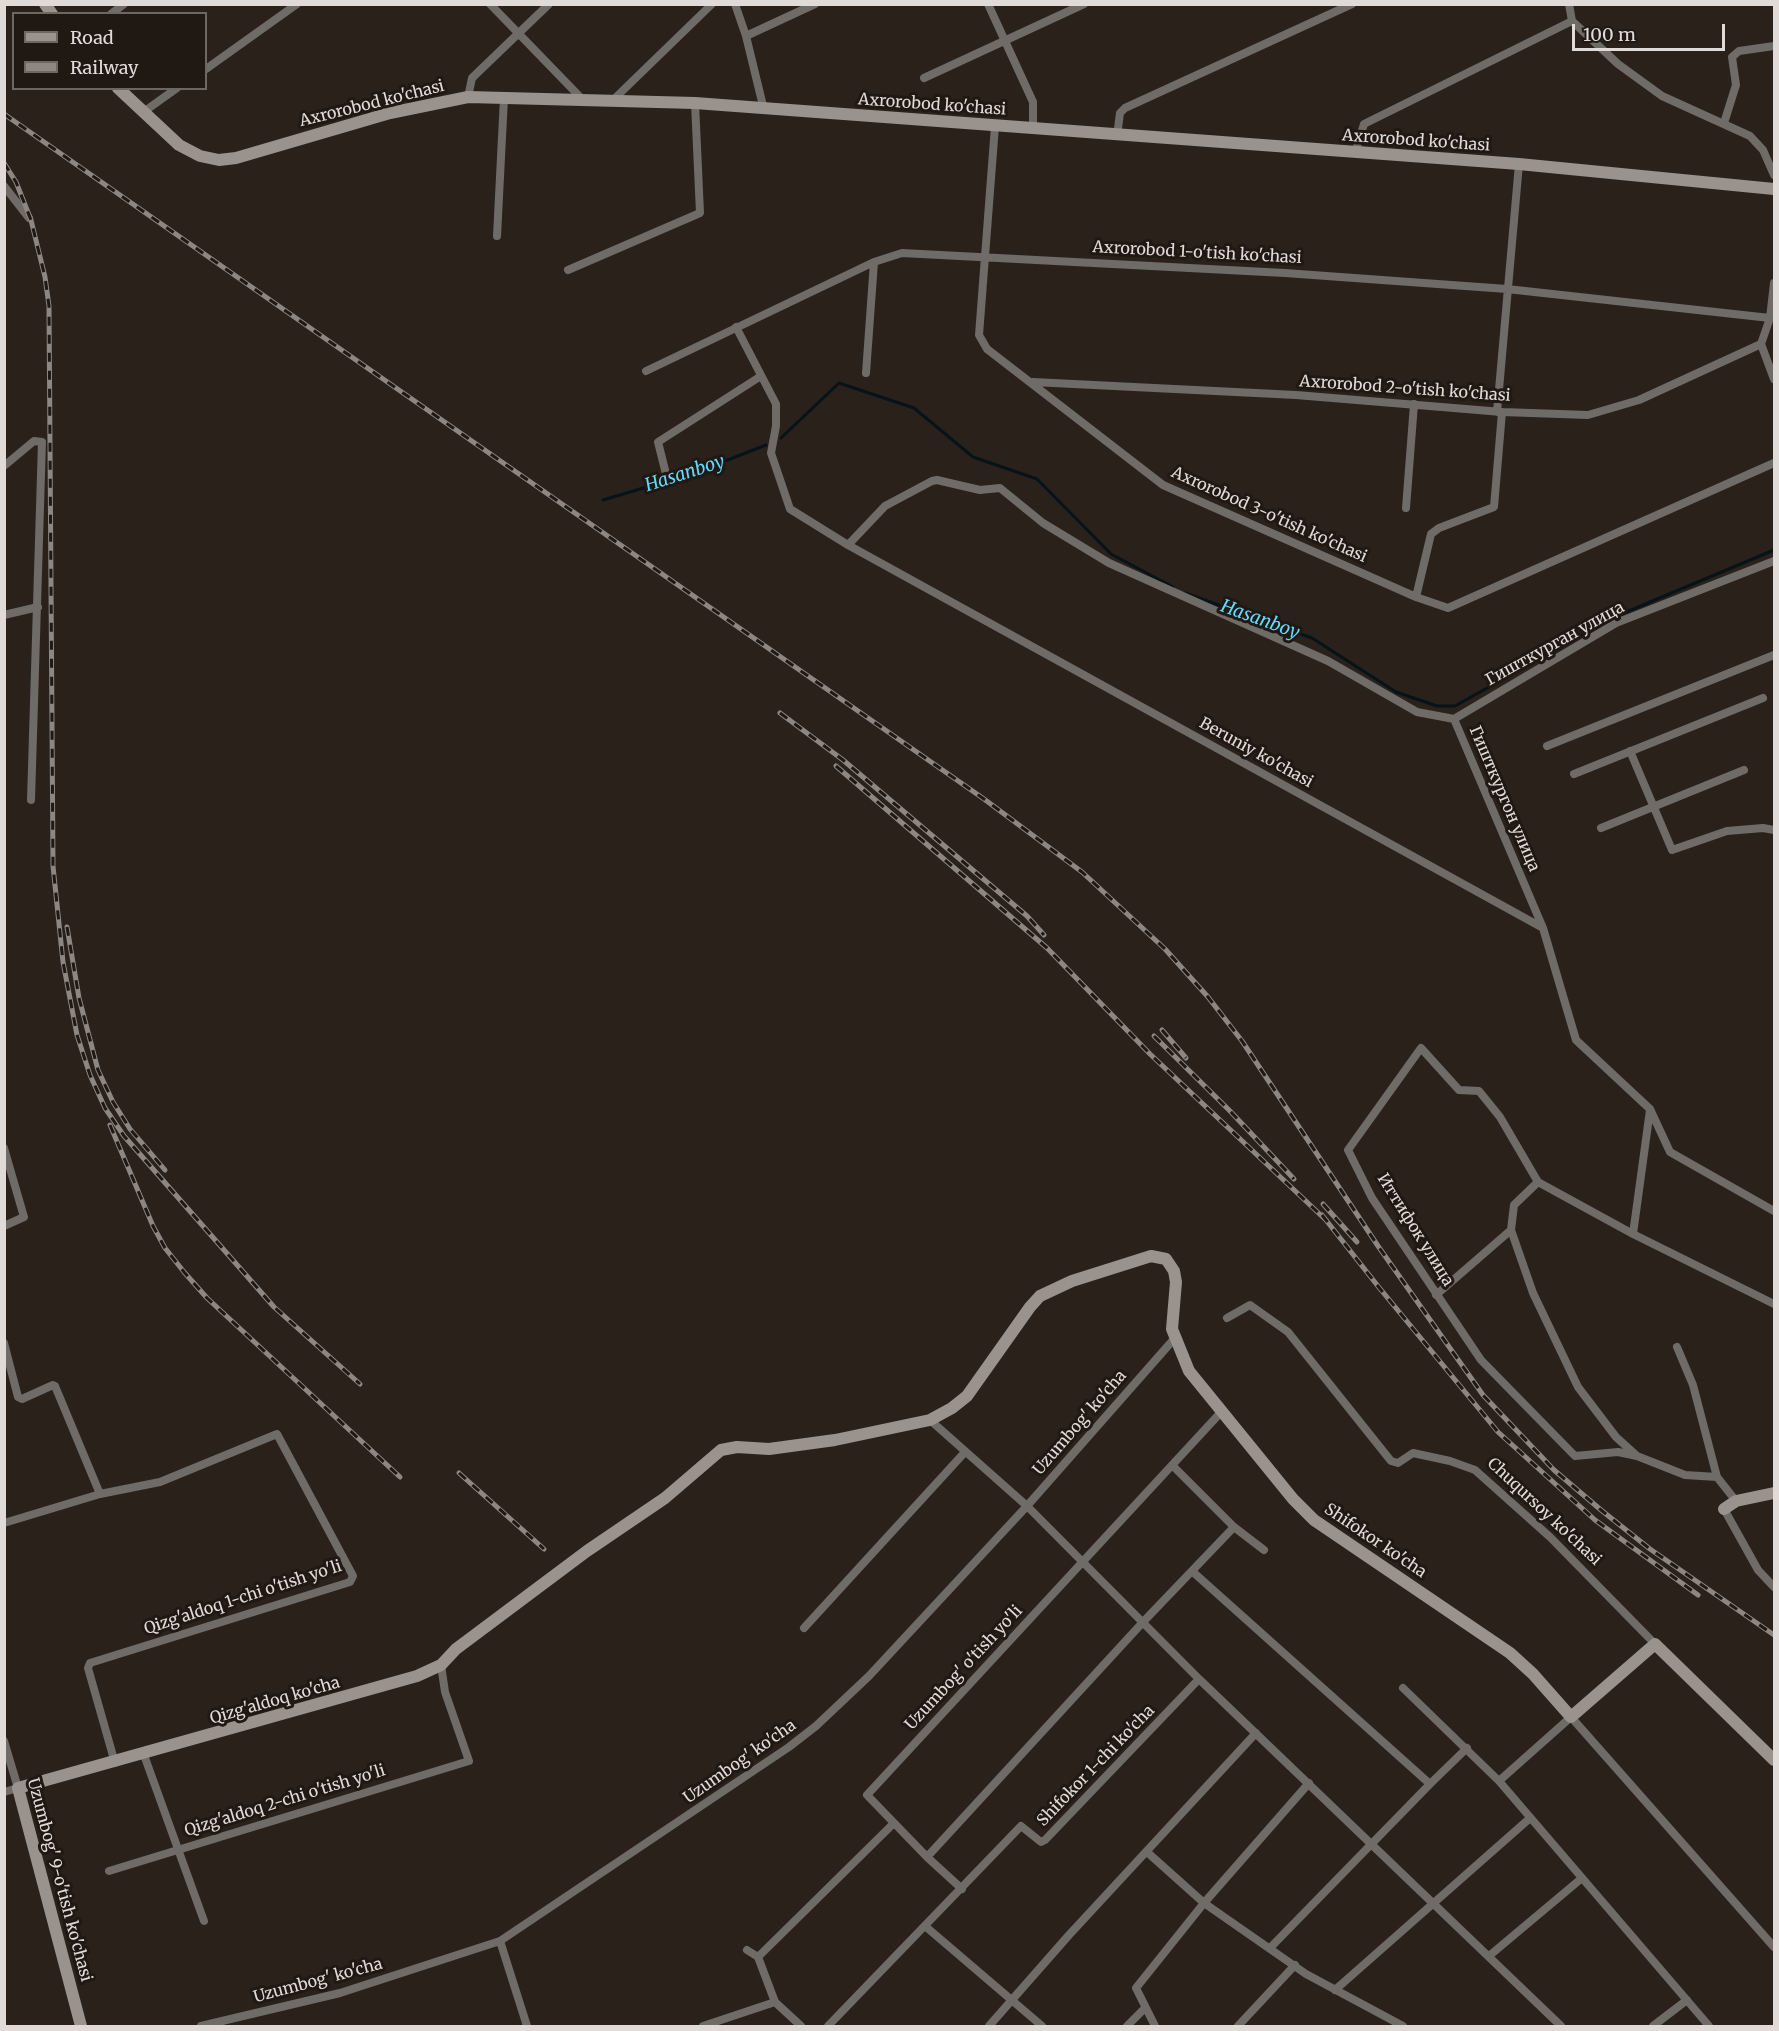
<!DOCTYPE html>
<html>
<head>
<meta charset="utf-8">
<style>
	body { margin:0 }
	#map { position:relative; width:1779px; height:2031px; overflow:hidden; background:#2a211b; font-family:Merriweather,serif }
	canvas { display:block }
	.frame { position:absolute; inset:0; border:6px solid #e1dbd7; pointer-events:none }
	.legend { position:absolute; left:12px; top:12px; width:195px; height:78px; box-sizing:border-box; background:#201812; border:2px solid #6d6661; margin:0; padding:8px 10px; list-style:none; font-size:18px; color:#e1dbd7 }
	.legend li { display:flex; align-items:center; gap:12px; height:30px }
	.legend b { width:30px; border:2px solid #6d6661 }
	.scale { position:absolute; left:1572px; top:24px; width:153px; height:27px; box-sizing:border-box; border:3px solid #e1dbd7; border-top:0; padding-left:8px; font-size:18px; line-height:21px; white-space:nowrap; color:#e1dbd7; -webkit-text-stroke:4px #201812; paint-order:stroke }
</style>
</head>
<body>
<div id="map">
<canvas width="1779" height="2031"></canvas>
<div class="frame"></div>
<ul class="legend">
<li><b style="height:8px;background:#9a938d"></b>Road</li>
<li><b style="height:8px;background:#8e8681"></b>Railway</li>
</ul>
<div class="scale">100 m</div>
</div>
<script>
const c = document.querySelector('canvas').getContext('2d');
c.lineJoin = 'round';
function poly(rows) {
  const path = new Path2D();
  for (const r of rows) {
    path.moveTo(r[0], r[1]);
    for (let i = 2; i < r.length; i += 2) path.lineTo(r[i], r[i + 1]);
  }
  return path;
}
function strokePath(path, color, width, dash) {
  c.strokeStyle = color;
  c.lineWidth = width;
  c.lineCap = dash ? 'butt' : 'round';
  c.setLineDash(dash || []);
  c.stroke(path);
}
function write(font, color, halo, rows, align = 'center') {
  c.font = font + ' Merriweather,serif';
  c.lineWidth = 6;
  c.setLineDash([]);
  c.textBaseline = 'middle';
  c.strokeStyle = halo;
  c.fillStyle = color;
  for (const [text, x, y, turn = 0] of rows) {
    c.save();
    c.translate(x, y);
    c.rotate((+turn || 0) * Math.PI / 180);
    c.textAlign = isNaN(turn) ? turn : align;
    if (halo) c.strokeText(text, 0, 0);
    c.fillText(text, 0, 0);
    c.restore();
  }
}
strokePath(poly([
	[781,438,839,383,914,408,973,457,1037,479,1111,554,1173,587],
	[603,500,697,472,766,445],
	[1185,593,1312,638,1396,692,1437,706,1455,706,1612,618,1774,550]
]), '#061419', 3);
strokePath(poly([
	[490,4,583,100],
	[735,4,746,36,764,110],
	[988,4,1033,102,1033,128],
	[1569,4,1572,21,1618,64,1662,96,1750,136,1763,150,1774,175],
	[111,14,124,4],
	[746,36,815,4],
	[206,69,297,4],
	[924,78,1084,4],
	[468,97,472,78,549,4],
	[612,101,712,4],
	[142,113,177,88],
	[1724,123,1736,85,1732,57,1739,51,1774,46],
	[995,126,979,335,987,349,1163,485,1416,597,1448,608,1774,463],
	[1117,136,1120,113,1125,108,1352,4],
	[1355,153,1364,124,1572,21],
	[4,186,29,218],
	[497,236,504,98],
	[568,270,700,213,695,103],
	[1774,283,1770,318,1761,344,1774,379],
	[736,327,776,404,776,426,771,453,790,509,848,545,1543,928,1576,1040,1650,1109,1670,1152,1774,1211],
	[646,371,874,262,902,253,1285,273,1507,289,1770,318],
	[866,373,874,262],
	[1033,382,1296,395,1502,412,1588,415,1639,400,1761,344],
	[1497,412,1519,164],
	[4,466,34,441,42,442,31,800],
	[666,474,658,442,761,376],
	[1406,508,1414,404],
	[848,545,885,506,932,481,937,480,980,490,1000,488,1043,523,1109,563,1328,661,1417,712,1454,719],
	[1416,597,1431,534,1439,528,1494,507,1502,412],
	[4,615,38,607],
	[1454,719,1616,623,1774,561],
	[1454,719,1543,928],
	[1547,746,1774,655],
	[1630,751,1672,850,1727,831,1763,828,1774,830],
	[1574,774,1763,698],
	[1601,828,1744,770],
	[4,1148,24,1217,4,1226],
	[1538,1182,1514,1205,1511,1230,1533,1293,1578,1387,1616,1437,1637,1456,1685,1475,1717,1477,1736,1501],
	[1633,1234,1650,1110],
	[1436,1295,1511,1230],
	[1227,1318,1250,1305,1288,1332,1391,1461,1398,1463,1413,1453,1450,1461,1475,1470,1550,1537,1655,1644],
	[4,1343,18,1397,22,1399,53,1385,55,1386,100,1494],
	[1677,1347,1693,1385,1717,1477],
	[930,1420,1027,1506,1199,1679,1561,2026],
	[1637,1456,1618,1452,1575,1456,1481,1360,1372,1198,1348,1150,1421,1048,1459,1090,1479,1091,1500,1117,1538,1182,1633,1234,1774,1304],
	[1173,1466,1234,1527,1264,1550],
	[1724,1509,1758,1570,1774,1587],
	[4,1523,100,1494,160,1482,277,1434,353,1576,350,1582,90,1663,88,1668,115,1763],
	[1193,1572,1430,1784,1467,1748],
	[804,1628,965,1452],
	[1403,1688,1499,1781,1709,2026],
	[4,1741,18,1788,4,1792],
	[144,1755,204,1921],
	[1499,1781,1571,1717,1774,1947],
	[1147,1852,1204,1903,1306,1974,1403,2026],
	[927,1857,1144,1621,1234,1527],
	[109,1871,469,1761,445,1692,441,1665],
	[962,1889,927,1857,867,1795,1223,1410],
	[925,1926,1042,2026],
	[500,1941,527,2026],
	[1270,1948,1430,1784],
	[747,1950,758,1957,775,2002,801,2026],
	[1489,1956,1582,1878],
	[758,1957,894,1823],
	[1335,1990,1529,1819],
	[201,2026,340,1993,500,1941,789,1747,816,1726,869,1676,1027,1506,1174,1339],
	[703,2026,775,2002],
	[828,2026,1021,1826,1041,1842,1045,1840,1199,1679],
	[989,2026,1069,1935,1256,1733],
	[1127,2026,1144,2009],
	[1155,2026,1136,1988,1204,1903,1309,1783],
	[1238,2026,1295,1965],
	[1653,2026,1687,2000]
]), '#6f6b67', 8);
strokePath(poly([
	[45,4,52,14],
	[118,88,179,145,200,156,219,160,236,158,390,113,468,97,695,103,1519,164,1774,189],
	[1724,1509,1736,1501,1774,1493],
	[81,2026,18,1788,417,1676,441,1665,456,1649,587,1551,665,1498,721,1450,737,1447,769,1449,835,1440,930,1420,952,1408,967,1396,1030,1307,1040,1296,1072,1281,1151,1256,1166,1259,1174,1271,1176,1282,1172,1329,1189,1371,1293,1499,1314,1520,1510,1653,1533,1674,1571,1717,1655,1644,1774,1760]
]), '#9a938d', 12);
const rail = poly([
	[4,114,984,799,1082,872,1165,949,1208,997,1242,1041,1378,1246,1483,1395,1554,1470,1601,1510,1650,1549,1774,1635],
	[4,163,16,182,31,220,45,277,49,306,53,866,63,962,77,1035,90,1075,105,1108,124,1136,274,1307,360,1384],
	[780,713,843,760,1027,916,1044,935],
	[836,766,1047,948,1150,1054,1327,1221],
	[67,927,79,998,98,1070,113,1102,130,1129,165,1170],
	[1162,1030,1186,1058],
	[1154,1036,1230,1111,1294,1179],
	[110,1125,153,1226,165,1248,184,1272,207,1298,400,1477],
	[1323,1204,1357,1242],
	[1322,1215,1381,1290],
	[1377,1285,1498,1432,1595,1520,1698,1595],
	[459,1473,544,1549]
]);
strokePath(rail, '#8e8681', 5);
strokePath(rail, '#201812', 3, [9]);
write('16px', '#e1dbd7', '#201812', [
	["Axrorobod ko'chasi",372,104,-14],
	["Axrorobod ko'chasi",932,105,4],
	["Axrorobod ko'chasi",1416,141,4],
	["Axrorobod 1-o'tish ko'chasi",1197,253,3],
	["Axrorobod 2-o'tish ko'chasi",1405,389,4],
	["Axrorobod 3-o'tish ko'chasi",1269,515,24],
	["Гишткурган улица",1555,644,-29],
	["Beruniy ko'chasi",1256,753,29],
	["Гишткургон улица",1504,799,67],
	["Иттифок улица",1415,1230,58],
	["Uzumbog' ko'cha",1080,1423,-49],
	["Chuqursoy ko'chasi",1544,1512,43],
	["Shifokor ko'cha",1375,1541,34],
	["Qizg'aldoq 1-chi o'tish yo'li",243,1598,-18],
	["Uzumbog' o'tish yo'li",964,1668,-47],
	["Qizg'aldoq ko'cha",275,1701,-16],
	["Uzumbog' ko'cha",740,1762,-35],
	["Shifokor 1-chi ko'cha",1096,1766,-46],
	["Qizg'aldoq 2-chi o'tish yo'li",285,1801,-17],
	["Uzumbog' 9-o'tish ko'chasi",59,1880,75],
	["Uzumbog' ko'cha",318,1981,-15]
]);
write('italic 18px', '#62daff', '#201812', [
	["Hasanboy",685,474,-18],
	["Hasanboy",1260,620,20]
]);
</script>
</body>
</html>
